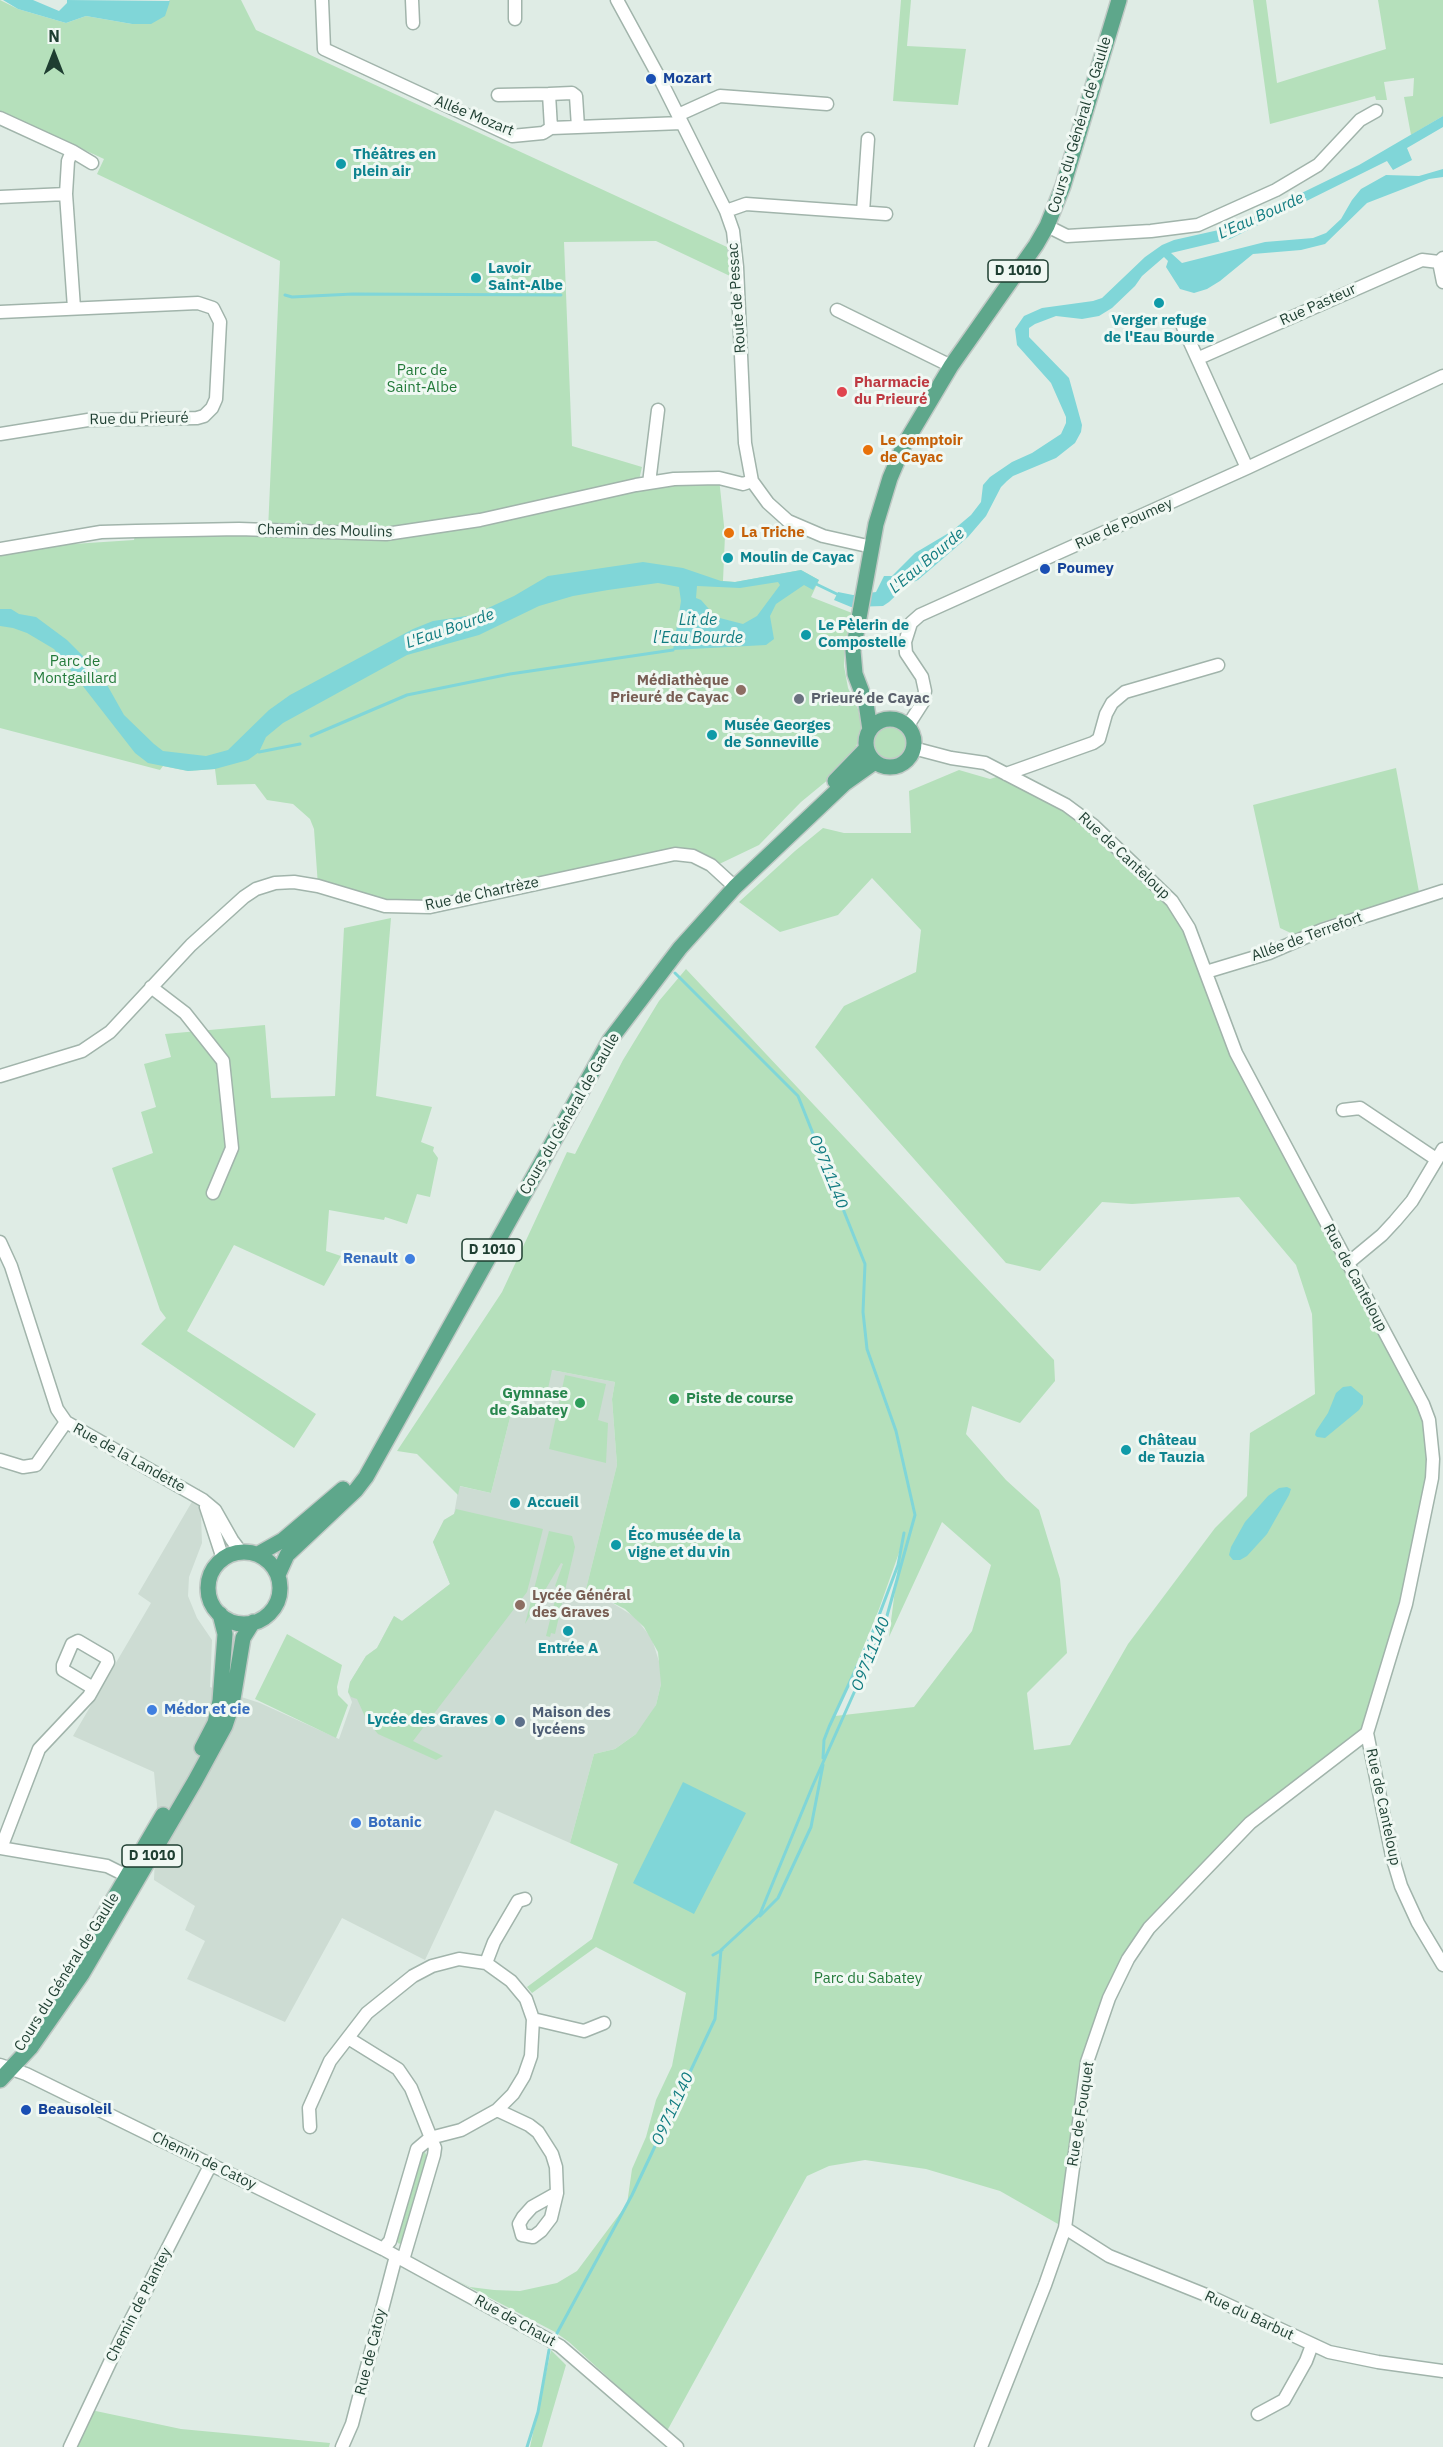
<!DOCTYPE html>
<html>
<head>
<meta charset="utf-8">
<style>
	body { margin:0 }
	#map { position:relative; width:1443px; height:2447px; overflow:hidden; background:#dfece5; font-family:"IBM Plex Sans",sans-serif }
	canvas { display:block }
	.north { position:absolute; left:24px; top:24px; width:60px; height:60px; -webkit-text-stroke:4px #f0f8f3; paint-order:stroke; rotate:0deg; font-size:16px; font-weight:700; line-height:24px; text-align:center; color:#1e3e31 }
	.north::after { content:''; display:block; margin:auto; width:21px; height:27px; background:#1e3e31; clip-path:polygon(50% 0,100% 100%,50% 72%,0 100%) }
</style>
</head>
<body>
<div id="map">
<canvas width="1443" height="2447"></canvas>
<div class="north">N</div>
</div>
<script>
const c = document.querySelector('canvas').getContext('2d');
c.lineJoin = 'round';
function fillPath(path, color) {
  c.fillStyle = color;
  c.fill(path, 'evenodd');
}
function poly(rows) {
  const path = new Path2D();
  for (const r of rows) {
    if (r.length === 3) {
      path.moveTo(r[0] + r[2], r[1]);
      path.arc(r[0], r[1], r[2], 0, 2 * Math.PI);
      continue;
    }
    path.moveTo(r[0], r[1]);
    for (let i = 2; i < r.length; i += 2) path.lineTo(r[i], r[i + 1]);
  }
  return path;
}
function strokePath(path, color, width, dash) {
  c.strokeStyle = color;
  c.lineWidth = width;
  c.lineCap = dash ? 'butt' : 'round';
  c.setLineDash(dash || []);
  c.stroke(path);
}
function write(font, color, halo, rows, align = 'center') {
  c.font = font + ' "IBM Plex Sans",sans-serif';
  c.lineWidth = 6;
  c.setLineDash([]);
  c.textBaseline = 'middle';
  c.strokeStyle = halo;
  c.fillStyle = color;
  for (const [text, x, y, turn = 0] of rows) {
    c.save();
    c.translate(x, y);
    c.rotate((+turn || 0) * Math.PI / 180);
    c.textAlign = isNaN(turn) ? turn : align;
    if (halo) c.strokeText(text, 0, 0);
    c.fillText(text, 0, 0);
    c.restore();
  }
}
fillPath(poly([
	[552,1370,615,1382,612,1399,617,1465,586,1589,589,1595,609,1601,635,1617,652,1639,661,1668,661,1684,656,1705,645,1725,636,1734,615,1749,594,1754,570,1843,495,1810,425,1960,342,1918,285,2022,187,1979,205,1941,185,1930,195,1906,154,1880,157,1804,154,1772,73,1736,151,1603,138,1594,200,1488,202,1543,189,1577,188,1596,197,1618,212,1640,210,1687,260,1703,339,1739,352,1702,348,1692,350,1682,366,1656,377,1648,394,1616,402,1621,450,1584,433,1542,444,1520,454,1514,459,1486,491,1493,518,1386]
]), '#cddcd3');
fillPath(poly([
	[0,0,18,9,66,23,86,16,132,24,170,2,169,0,241,0,256,30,727,247,730,276,656,241,564,242,572,446,642,467,639,480,719,478,725,535,723,581,735,582,801,570,819,580,811,597,852,613,845,643,844,666,848,688,858,709,862,728,852,760,801,802,759,845,713,867,693,856,410,908,318,886,314,829,310,819,293,804,267,800,255,784,217,785,215,769,188,771,163,766,160,770,0,728,0,556,58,545,134,540,136,531,268,530,280,261,97,174,104,159,0,111],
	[901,0,911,0,907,46,966,49,958,105,893,101],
	[1253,0,1266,0,1277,83,1386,49,1378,0,1443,0,1443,116,1411,135,1404,97,1413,96,1414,78,1384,82,1387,100,1376,100,1375,96,1270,124],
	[890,743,18],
	[1396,768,1419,892,1322,922,1295,935,1280,928,1253,805],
	[959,770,990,779,1006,774,1066,805,1172,901,1236,1053,1423,1404,1432,1478,1367,1733,1250,1823,1128,1959,1087,2062,1065,2228,1000,2191,926,2169,865,2160,829,2166,807,2176,667,2431,569,2342,555,2332,450,2277,470,2287,494,2290,520,2291,557,2283,577,2271,627,2204,632,2169,646,2137,656,2100,672,2066,686,1993,596,1947,532,1993,527,1987,592,1939,618,1864,570,1843,594,1754,615,1749,636,1734,656,1705,661,1684,658,1652,644,1627,625,1609,609,1601,589,1595,586,1589,617,1465,612,1399,615,1382,552,1370,546,1398,518,1386,491,1493,460,1486,458,1495,417,1454,397,1451,502,1292,567,1152,575,1154,623,1060,659,1001,686,969,1054,1360,1055,1381,1020,1423,972,1406,966,1434,1006,1480,1039,1510,1060,1579,1067,1653,1027,1693,1034,1750,1070,1745,1128,1644,1215,1528,1247,1496,1250,1433,1315,1394,1312,1314,1296,1265,1239,1197,1132,1204,1102,1202,1040,1271,1006,1263,815,1047,844,1006,916,972,921,930,872,878,838,915,780,932,739,902,795,851,823,828,844,833,911,833,909,791],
	[942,1522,991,1565,972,1631,914,1707,835,1716,879,1609,900,1550,889,1637],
	[391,918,376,1096,432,1107,421,1142,434,1147,433,1151,438,1158,430,1197,417,1194,407,1224,385,1217,384,1220,329,1210,326,1251,341,1256,324,1286,234,1245,187,1331,316,1414,294,1448,141,1344,166,1318,160,1310,112,1168,153,1153,141,1112,156,1107,144,1064,171,1057,165,1034,265,1025,271,1098,335,1096,344,928],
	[565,1375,606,1384,598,1420,608,1423,606,1463,549,1449],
	[456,1509,543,1529,527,1592,413,1741,443,1756,436,1760,378,1734,367,1721,357,1699,351,1697,348,1692,350,1682,366,1656,377,1648,394,1616,402,1621,450,1584,433,1542,444,1520,454,1514],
	[549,1531,572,1536,575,1547,555,1634,551,1633,550,1637,546,1636,558,1588,555,1586,563,1564,561,1563,525,1624],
	[287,1634,342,1665,337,1687,338,1695,348,1705,336,1738,255,1699],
	[425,2152,427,2157,403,2241,399,2244,396,2240,421,2154],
	[551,2350,566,2365,542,2447,530,2447],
	[91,2410,181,2429,330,2443,329,2447,74,2447]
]), '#b5e0bb');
fillPath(poly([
	[3,0,33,0,59,11,67,3,67,0,170,1,165,16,151,24,132,24,86,16,66,23,18,9],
	[1443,116,1443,127,1407,148,1412,160,1393,170,1387,161,1230,239,1171,253,1182,263,1265,242,1313,238,1326,233,1341,219,1352,200,1361,189,1386,175,1419,176,1443,169,1443,177,1429,179,1367,203,1325,244,1301,250,1253,254,1220,281,1207,289,1194,293,1180,289,1166,267,1168,261,1164,257,1142,276,1135,286,1112,308,1099,316,1082,319,1056,316,1035,324,1029,328,1029,337,1069,378,1082,425,1081,432,1075,443,1056,458,1013,476,1007,481,1001,487,986,516,968,537,918,580,907,585,889,602,883,606,851,607,834,600,838,592,853,595,876,592,884,576,892,576,915,553,952,531,971,515,981,502,983,485,990,477,1012,462,1032,453,1061,434,1066,423,1066,417,1051,383,1017,345,1015,329,1024,316,1042,308,1093,301,1102,298,1145,257,1162,245,1174,240,1232,227,1359,165],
	[643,562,683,568,721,581,735,582,801,570,819,580,813,590,804,585,776,604,770,616,774,639,766,645,673,650,681,601,679,587,669,585,658,583,608,590,573,596,539,606,479,635,407,655,283,723,266,737,259,752,248,760,215,769,188,771,148,763,135,753,54,649,27,633,13,628,0,626,0,609,11,609,19,614,36,617,67,640,94,667,106,683,124,715,154,744,163,751,206,756,228,750,269,710,290,695,413,629,433,621,473,615,514,596,548,576],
	[778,582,780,585,757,616,743,624,716,617,701,600,696,598,697,586,740,588],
	[1351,1386,1363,1396,1363,1404,1359,1410,1325,1438,1317,1437,1315,1435,1316,1431,1328,1413,1336,1393,1343,1387],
	[1287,1487,1291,1489,1289,1495,1267,1534,1247,1556,1240,1560,1233,1560,1229,1555,1231,1547,1245,1522,1268,1496,1279,1488],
	[683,1782,746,1813,694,1914,633,1883]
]), '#80d6d8');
strokePath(poly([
	[285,295,292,297,353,294,561,295],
	[814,583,841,596],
	[311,736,407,695,510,674,673,650],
	[259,752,300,744],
	[823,1758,824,1740,829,1727,872,1634,898,1565,904,1533],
	[760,1916,778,1898,811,1827,823,1765],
	[713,1955,722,1950],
	[556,2335,632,2195,715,2019,721,1950,760,1914,813,1785,885,1623,915,1515,896,1431,867,1349,863,1312,865,1264,798,1096,675,973],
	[527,2447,538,2412,549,2350]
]), '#80d6d8', 3);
const minor = poly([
	[322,0,324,49,512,136,543,133,551,128,682,123],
	[412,0,413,23],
	[515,0,515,19],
	[617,0,659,77,726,211,733,231,737,267,745,443,752,481,768,503,788,521,823,536,872,547],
	[498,95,549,94],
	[678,115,720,96,827,104],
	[0,118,72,151,92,163],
	[551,128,549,94,572,93,576,96,578,127],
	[72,151,68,161,66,194,74,308],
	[0,197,66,194],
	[726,211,746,204,886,214],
	[863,212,868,139],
	[1047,226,1067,236,1151,231,1198,225,1276,190,1318,165,1360,120,1376,111],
	[1443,258,1439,262,1443,282],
	[837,310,951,366],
	[0,312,198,303,213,308,220,322,216,399,212,408,204,416,197,418,88,420,0,434],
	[1183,327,1247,468],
	[1199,358,1422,260,1439,262],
	[649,483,658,410],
	[0,549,101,532,136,531,239,529,386,534,480,520,636,485,674,479,719,478,743,484,752,481],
	[907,727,923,702,925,691,922,677,906,653,905,642,911,623,920,615,1247,468,1443,376],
	[913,748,951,758,985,763,1066,805,1093,825,1172,901,1189,928,1236,1053,1423,1404,1429,1420,1433,1459,1432,1478,1406,1604,1367,1733,1392,1856,1401,1886,1418,1923,1443,1965],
	[1006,774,1093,743,1099,739,1106,714,1112,703,1125,692,1218,665],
	[1206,972,1269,953,1322,930,1443,891],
	[151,987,185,1013,223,1061,232,1148,213,1193],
	[0,1076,82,1051,110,1032,191,945,244,897,256,889,275,883,294,882,318,886,385,906,430,907,675,854,693,856,711,865,735,887],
	[1343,1110,1360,1108,1436,1159],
	[0,1242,11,1266,57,1409,66,1422,203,1500,215,1510,232,1540,241,1552],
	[1347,1264,1382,1235,1395,1221,1412,1201,1443,1149],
	[0,1460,23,1467,36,1465,66,1422],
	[206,1507,223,1559],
	[0,1848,107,1866,127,1876],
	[1,1848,39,1749,89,1696,108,1662,107,1658,78,1641,72,1644,63,1665,63,1670,93,1688],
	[486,1963,494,1942,518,1901,525,1899],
	[65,1989,71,1980,74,1967],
	[533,2019,584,2031,604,2023],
	[348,2038,398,2069,411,2088,435,2148,434,2155,403,2260],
	[0,2065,26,2074,383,2249,560,2346,677,2447],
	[497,2110,529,2125,538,2132,552,2154,556,2167,557,2193,532,2207,523,2217,519,2224,522,2235,533,2237,541,2231,551,2218,557,2193],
	[310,2127,309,2108,330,2061,367,2013,413,1976,432,1966,459,1959,486,1963,511,1981,526,1999,533,2019,531,2056,524,2076,513,2094,497,2110,461,2130,430,2138,417,2149,390,2241,383,2249],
	[1065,2228,1109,2256,1211,2297,1329,2352,1378,2362,1443,2371],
	[1258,2414,1284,2400,1306,2361,1312,2345],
	[70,2447,120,2341,211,2164],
	[342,2447,352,2424,396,2256],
	[981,2447,1045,2285,1065,2228,1087,2062,1109,1998,1128,1959,1149,1928,1250,1823,1367,1733]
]);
const major = poly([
	[890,743,24],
	[870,730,866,703,855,674,853,651,876,524,890,478,904,445,951,366,1036,245,1047,226,1063,186,1119,0],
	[835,781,866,749],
	[244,1588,36],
	[258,1554,283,1540,343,1489],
	[278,1575,287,1555,356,1490,366,1477,610,1040,680,948,735,887,844,784,875,762],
	[202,1748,215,1723,220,1701,225,1634,220,1614],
	[96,1929,163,1815],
	[0,2080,31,2047,82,1974,195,1781,225,1726,232,1705,243,1638,253,1622]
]);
strokePath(minor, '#a1b4ab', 15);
strokePath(major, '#c0c9c5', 18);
strokePath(minor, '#fff', 12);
strokePath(major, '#5ea78b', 15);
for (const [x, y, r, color] of [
	[651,79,6,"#1a4fb4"],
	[341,164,6,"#0f9aa8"],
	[476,278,6,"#0f9aa8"],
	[1159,303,6,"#0f9aa8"],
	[842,392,6,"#e0444e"],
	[868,450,6,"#e8710a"],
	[729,533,6,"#e8710a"],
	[728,558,6,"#0f9aa8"],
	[1045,569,6,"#1a4fb4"],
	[806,635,6,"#0f9aa8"],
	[741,690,6,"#8d6e63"],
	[799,699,6,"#6b7280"],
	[712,735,6,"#0f9aa8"],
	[410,1259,6,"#3f7fe0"],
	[674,1399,6,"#2e9e5b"],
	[580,1403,6,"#2e9e5b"],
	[1126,1450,6,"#0f9aa8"],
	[515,1503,6,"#0f9aa8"],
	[616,1545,6,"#0f9aa8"],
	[520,1605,6,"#8d6e63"],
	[568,1631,6,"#0f9aa8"],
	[152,1710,6,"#3f7fe0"],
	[500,1720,6,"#0f9aa8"],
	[520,1722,6,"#5c6f8a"],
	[356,1823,6,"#3f7fe0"],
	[26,2110,6,"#1a4fb4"]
]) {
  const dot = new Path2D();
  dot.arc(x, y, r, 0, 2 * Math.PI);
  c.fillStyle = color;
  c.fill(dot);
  strokePath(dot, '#f0f8f3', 2);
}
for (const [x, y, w] of [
	[1018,271,60],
	[492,1250,60],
	[152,1856,60]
]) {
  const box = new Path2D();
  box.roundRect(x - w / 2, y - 11, w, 22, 4.5);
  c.fillStyle = '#f0f8f3';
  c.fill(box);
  strokePath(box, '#1e3e31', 1.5);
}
write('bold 14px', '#1e3e31', null, [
	["D 1010",1018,271],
	["D 1010",492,1250],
	["D 1010",152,1856]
]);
write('bold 15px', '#164399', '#f0f8f3', [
	["Mozart",663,79],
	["Poumey",1057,569],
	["Beausoleil",38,2110]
], 'left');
write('15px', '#1e3e31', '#f0f8f3', [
	["Allée Mozart",474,116,22],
	["Cours du Général de Gaulle",1080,125,-73],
	["Route de Pessac",737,298,-94],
	["Rue Pasteur",1318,305,-24],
	["Rue du Prieuré",139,419,-1],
	["Rue de Poumey",1124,524,-24],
	["Chemin des Moulins",325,531,1],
	["Rue de Canteloup",1124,856,43],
	["Rue de Chartrèze",482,894,-12],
	["Allée de Terrefort",1307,937,-20],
	["Cours du Général de Gaulle",570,1114,-60],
	["Rue de Canteloup",1355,1278,62],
	["Rue de la Landette",129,1458,29],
	["Rue de Canteloup",1383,1807,78],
	["Cours du Général de Gaulle",67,1972,-58],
	["Rue de Fouquet",1081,2114,-81],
	["Chemin de Catoy",204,2161,26],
	["Chemin de Plantey",139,2305,-63],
	["Rue du Barbut",1249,2316,25],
	["Rue de Chaut",515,2321,29],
	["Rue de Catoy",371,2352,-76]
]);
write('bold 15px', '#0d838f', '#f0f8f3', [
	["Théâtres en",353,155],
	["plein air",353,172],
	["Lavoir",488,269],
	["Saint-Albe",488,286],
	["Verger refuge",1159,321,"center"],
	["de l'Eau Bourde",1159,338,"center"],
	["Moulin de Cayac",740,558],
	["Le Pèlerin de",818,626],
	["Compostelle",818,643],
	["Musée Georges",724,726],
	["de Sonneville",724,743],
	["Château",1138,1441],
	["de Tauzia",1138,1458],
	["Accueil",527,1503],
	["Éco musée de la",628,1536],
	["vigne et du vin",628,1553],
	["Entrée A",568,1649,"center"],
	["Lycée des Graves",488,1720,"right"]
], 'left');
write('15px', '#237a3a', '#f0f8f3', [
	["Parc de",422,371],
	["Saint-Albe",422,388],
	["Parc de",75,662],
	["Montgaillard",75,679],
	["Parc du Sabatey",868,1979]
]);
write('bold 15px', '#be3a42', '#f0f8f3', [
	["Pharmacie",854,383],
	["du Prieuré",854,400]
], 'left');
write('bold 15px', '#c56008', '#f0f8f3', [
	["Le comptoir",880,441],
	["de Cayac",880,458],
	["La Triche",741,533]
], 'left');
write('bold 15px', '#785e54', '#f0f8f3', [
	["Médiathèque",729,681],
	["Prieuré de Cayac",729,698],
	["Lycée Général",532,1596,"left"],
	["des Graves",532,1613,"left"]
], 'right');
write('bold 15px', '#5b616d', '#f0f8f3', [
	["Prieuré de Cayac",811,699]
], 'left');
write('bold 15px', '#366cbe', '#f0f8f3', [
	["Renault",398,1259,"right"],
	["Médor et cie",164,1710],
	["Botanic",368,1823]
], 'left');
write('bold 15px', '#27864d', '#f0f8f3', [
	["Gymnase",568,1394],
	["de Sabatey",568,1411],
	["Piste de course",686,1399,"left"]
], 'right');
write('bold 15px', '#4e5e75', '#f0f8f3', [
	["Maison des",532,1713],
	["lycéens",532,1730]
], 'left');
write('italic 16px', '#117c81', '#f0f8f3', [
	["L'Eau Bourde",1261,216,-24],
	["L'Eau Bourde",927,561,-40],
	["Lit de",698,620],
	["l'Eau Bourde",698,638],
	["L'Eau Bourde",450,629,-19],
	["O9711140",828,1172,68],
	["O9711140",871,1654,-68],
	["O9711140",673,2109,-65]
]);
</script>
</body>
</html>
